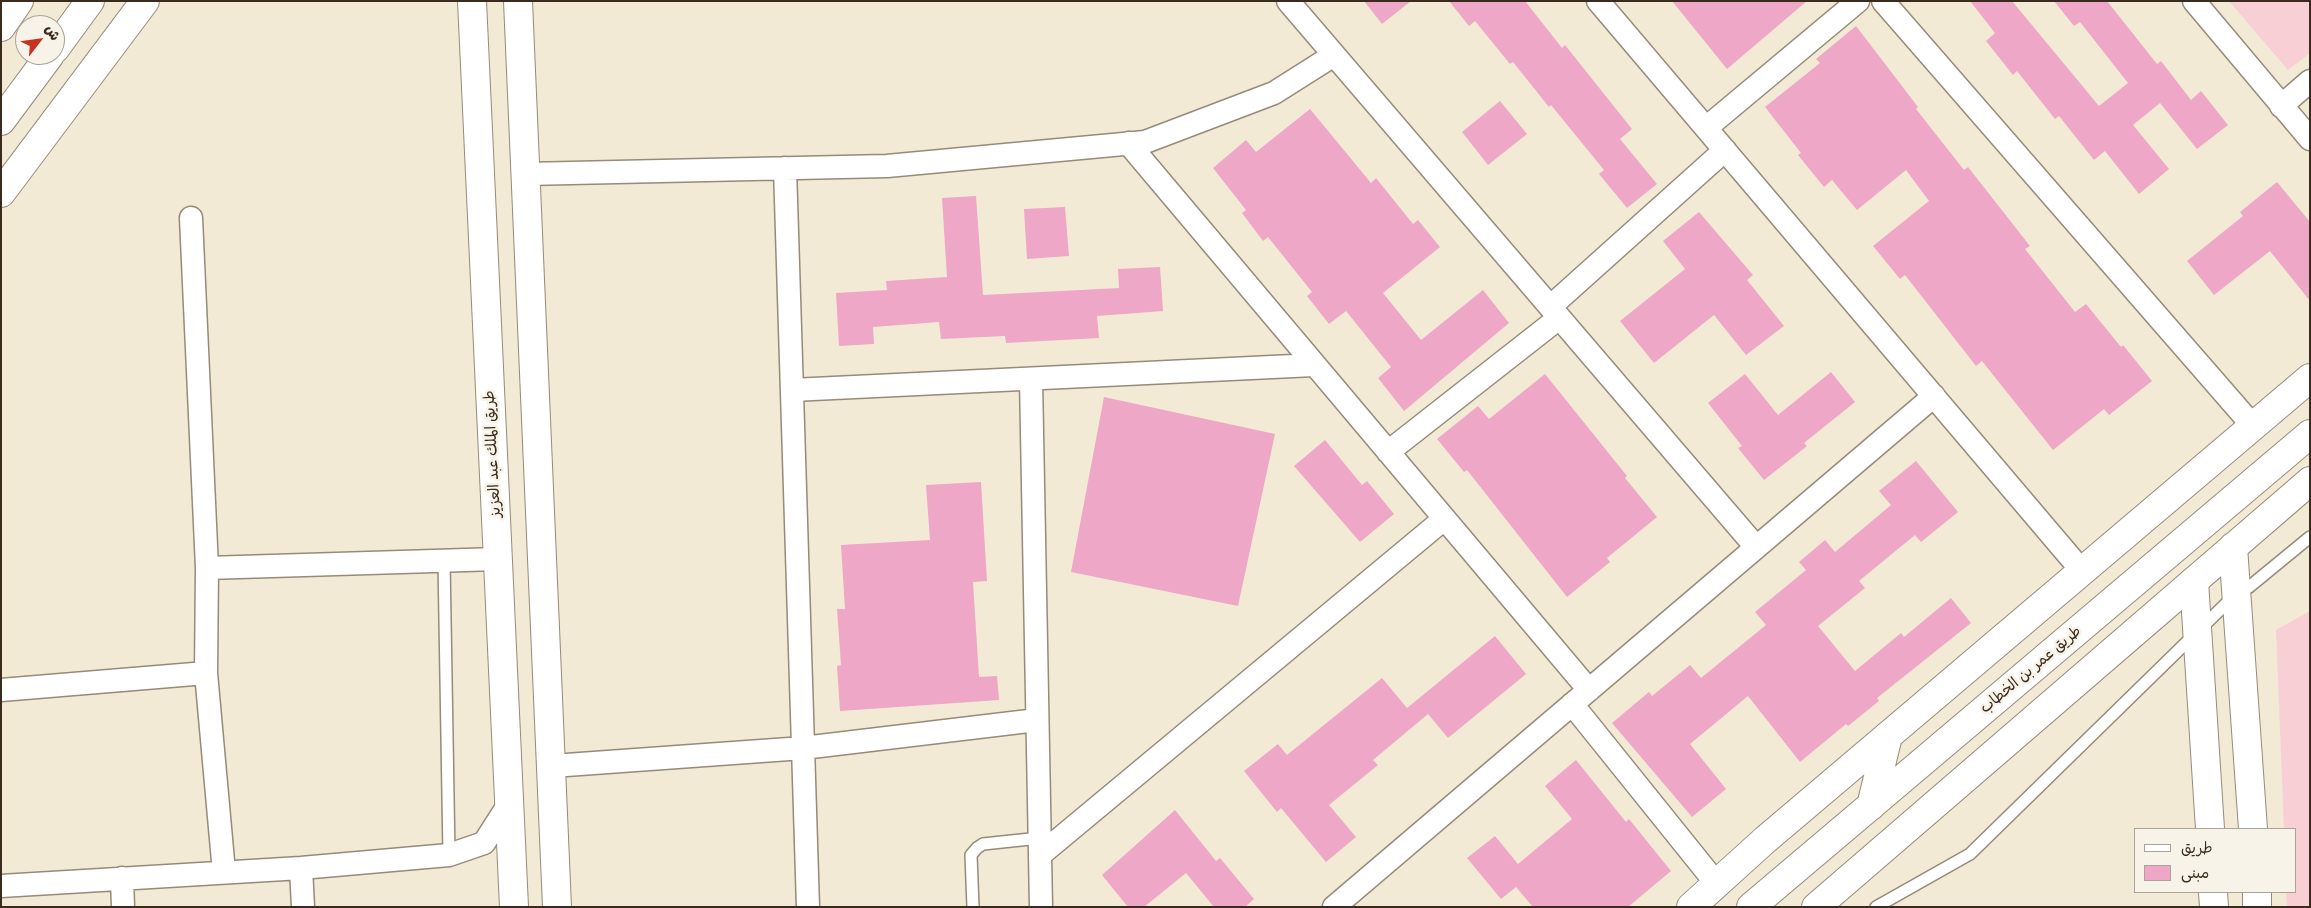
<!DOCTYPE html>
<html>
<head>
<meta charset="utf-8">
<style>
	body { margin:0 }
	#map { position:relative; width:2311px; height:908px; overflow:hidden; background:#f2ead5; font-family:Sriracha,"Playpen Sans Arabic",sans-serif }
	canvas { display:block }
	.frame { position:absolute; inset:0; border:2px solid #3b2a1e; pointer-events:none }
	.legend { position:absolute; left:2134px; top:828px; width:162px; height:65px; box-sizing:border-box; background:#f7f3e8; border:1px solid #aca397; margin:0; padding:6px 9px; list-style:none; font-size:15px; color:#3b2a1e }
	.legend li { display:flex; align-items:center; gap:10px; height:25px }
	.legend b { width:25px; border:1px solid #aca397 }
	.north { position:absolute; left:15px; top:15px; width:50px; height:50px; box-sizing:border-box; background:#f7f3e8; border:1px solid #aca397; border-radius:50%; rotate:60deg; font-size:14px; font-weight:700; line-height:20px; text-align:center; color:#3b2a1e }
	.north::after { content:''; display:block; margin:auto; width:18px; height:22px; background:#c8321e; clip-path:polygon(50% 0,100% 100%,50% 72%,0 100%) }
</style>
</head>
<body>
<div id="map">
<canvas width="2311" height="908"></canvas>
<div class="frame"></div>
<ul class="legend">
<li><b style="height:6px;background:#fff"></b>طريق</li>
<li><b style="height:14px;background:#efa7c8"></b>مبنى</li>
</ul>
<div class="north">ش</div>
</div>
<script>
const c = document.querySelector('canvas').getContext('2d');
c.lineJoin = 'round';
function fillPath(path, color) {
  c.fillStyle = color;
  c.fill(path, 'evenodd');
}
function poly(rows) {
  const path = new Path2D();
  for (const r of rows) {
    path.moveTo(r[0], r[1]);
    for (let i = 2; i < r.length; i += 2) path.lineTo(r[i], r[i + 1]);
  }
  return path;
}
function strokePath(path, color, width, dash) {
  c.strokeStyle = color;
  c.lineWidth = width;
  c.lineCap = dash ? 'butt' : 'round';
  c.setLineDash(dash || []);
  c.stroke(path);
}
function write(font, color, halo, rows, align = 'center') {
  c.font = font + ' Sriracha,"Playpen Sans Arabic",sans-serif';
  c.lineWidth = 5;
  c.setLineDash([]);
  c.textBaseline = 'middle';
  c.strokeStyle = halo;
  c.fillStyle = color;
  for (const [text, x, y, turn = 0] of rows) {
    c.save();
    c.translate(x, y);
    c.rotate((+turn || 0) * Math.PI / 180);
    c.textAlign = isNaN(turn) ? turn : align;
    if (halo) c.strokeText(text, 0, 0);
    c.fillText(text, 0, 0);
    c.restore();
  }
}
fillPath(poly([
	[2229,1,2310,1,2310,53,2288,70],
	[2310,611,2310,907,2287,907,2286,892,2295,892,2295,829,2284,829,2276,630]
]), '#f7cfd5');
fillPath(poly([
	[1364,1,1411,1,1382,24],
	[1449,1,1525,1,1562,48,1565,45,1632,129,1620,139,1657,184,1627,208,1599,174,1604,170,1551,105,1549,107,1513,62,1510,64,1475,21,1469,26],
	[1672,1,1807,1,1727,69],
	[1970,1,2012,1,2099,106,2128,83,2080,22,2074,26,2054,1,2107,1,2157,64,2161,61,2191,100,2201,91,2228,125,2197,149,2160,103,2133,125,2169,169,2139,194,2105,151,2094,160,2059,116,2055,119,2017,71,2013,75,1986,41,1995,33],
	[1856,26,1918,107,1916,109,1964,170,1968,167,2030,246,2025,249,2075,312,2086,304,2121,347,2123,345,2152,381,2109,415,2104,409,2053,450,1982,361,1976,366,1905,275,1900,279,1873,246,1929,201,1906,170,1857,210,1832,180,1824,187,1798,155,1801,153,1765,107,1820,63,1816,59],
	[1500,101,1527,134,1488,165,1462,132],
	[1310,109,1371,183,1376,178,1413,224,1418,220,1440,247,1383,293,1421,340,1483,290,1509,323,1404,411,1378,378,1391,367,1346,311,1329,324,1307,296,1312,292,1268,237,1263,241,1242,213,1246,210,1213,168,1246,140,1256,152],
	[2277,182,2310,222,2310,301,2270,251,2214,295,2187,261,2243,216,2240,212],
	[976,196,983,295,1119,288,1118,269,1160,267,1163,311,1097,316,1099,338,1006,343,1005,336,941,339,939,322,873,327,874,344,839,346,836,293,887,290,886,281,947,277,942,198],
	[1065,207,1069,256,1027,259,1024,209],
	[1699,212,1753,275,1747,280,1784,326,1746,355,1714,315,1654,363,1620,321,1685,269,1663,241],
	[1831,372,1855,402,1804,443,1807,446,1764,480,1738,448,1742,446,1708,403,1745,374,1778,415],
	[1545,374,1627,476,1625,478,1657,517,1607,558,1610,562,1567,597,1467,470,1464,472,1437,439,1478,406,1489,419],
	[1104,397,1275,434,1238,606,1071,572],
	[1325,440,1362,485,1367,481,1394,514,1360,542,1294,466],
	[1916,461,1958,512,1921,542,1915,535,1859,581,1865,588,1818,626,1855,671,1901,633,1904,637,1951,598,1971,623,1877,698,1879,701,1848,726,1846,724,1800,762,1748,696,1690,744,1726,789,1692,817,1612,723,1649,692,1652,696,1690,665,1701,678,1766,625,1755,612,1806,570,1799,562,1825,540,1835,552,1891,505,1879,491],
	[981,482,987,581,973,582,979,677,997,676,999,700,840,711,837,666,841,665,837,609,845,609,841,545,930,540,926,485],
	[1495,636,1526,674,1448,738,1428,714,1373,760,1378,765,1329,805,1356,837,1326,862,1281,808,1277,812,1244,771,1278,744,1287,755,1382,678,1407,708],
	[1576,760,1626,822,1629,819,1671,871,1628,907,1533,907,1516,887,1501,899,1467,858,1495,836,1518,864,1572,819,1545,786],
	[1175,810,1216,861,1220,858,1254,899,1245,907,1214,907,1186,873,1144,907,1128,907,1102,875]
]), '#efa7c8');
const service = poly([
	[444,561,449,855],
	[973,907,971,855,977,848,983,844,1040,838],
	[1876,907,1970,854,2236,594,2249,587,2310,537]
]);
const minor = poly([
	[1288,1,1756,547],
	[1598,1,2082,571],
	[1883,1,2253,426],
	[2194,1,2310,139],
	[2281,106,2310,81],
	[1706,128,1858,1],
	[1128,143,1589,690],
	[785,168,808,907],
	[526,174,887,166,1145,142,1274,93,1334,55],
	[191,218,207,568],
	[1550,307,1725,150],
	[1031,379,1041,907],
	[792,390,1314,365],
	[1388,452,1559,318],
	[206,673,224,872],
	[1,690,206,673,207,568,498,559],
	[1572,704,1716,883],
	[552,766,803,748,1037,720],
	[1040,855,1444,519],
	[301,868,303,907],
	[122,878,123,907],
	[1,886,301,868,449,855,484,843,509,804],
	[1334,907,1934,396]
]);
const tertiary = poly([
	[2233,547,2253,829],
	[2194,581,2210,829],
	[2213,892,2214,907],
	[2257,892,2257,907],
	[1691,907,1765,840,2310,378]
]);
const secondary = poly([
	[1,193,145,1],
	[1871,806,1888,736],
	[1751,907,2310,434],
	[1816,907,2310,481]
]);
const primary = poly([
	[1,27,19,1],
	[55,49,90,1],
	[1,121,50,55]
]);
const trunk = poly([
	[472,1,514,907],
	[518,1,557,907]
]);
strokePath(service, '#968a7a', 14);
strokePath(minor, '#968a7a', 25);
strokePath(tertiary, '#968a7a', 30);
strokePath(secondary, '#968a7a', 30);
strokePath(primary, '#968a7a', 30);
strokePath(trunk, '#968a7a', 30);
strokePath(service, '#fff', 11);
strokePath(minor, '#fff', 22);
strokePath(tertiary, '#fff', 28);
strokePath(secondary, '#fff', 28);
strokePath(primary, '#fff', 28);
strokePath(trunk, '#fff', 28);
write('15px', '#3b2a1e', '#f7f3e8', [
	["طريق الملك عبد العزيز",493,454,-93],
	["طريق عمر بن الخطاب",2031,670,-40]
]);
</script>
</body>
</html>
